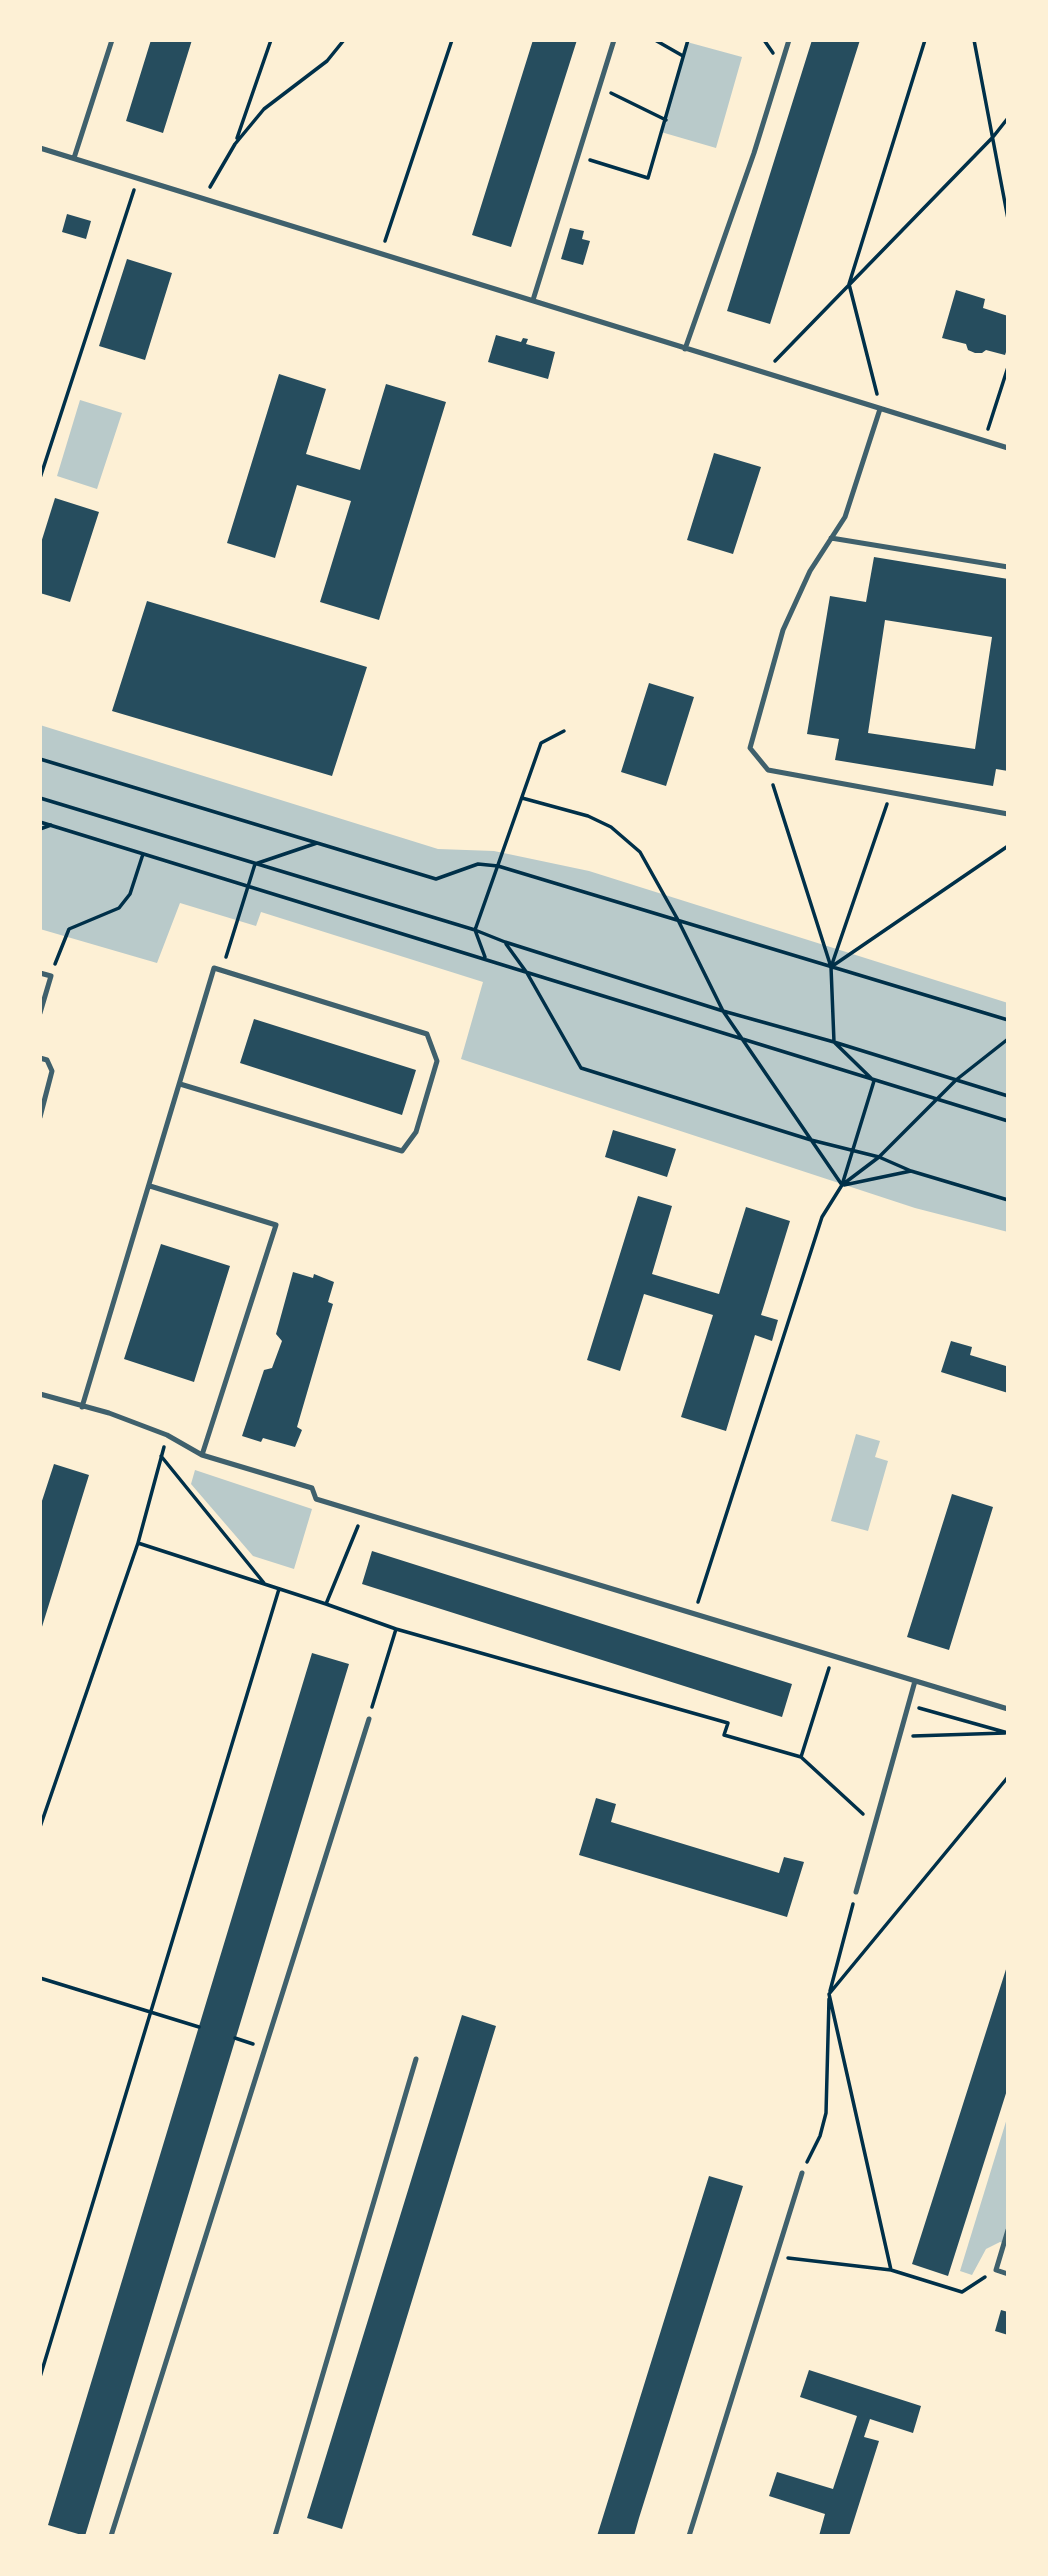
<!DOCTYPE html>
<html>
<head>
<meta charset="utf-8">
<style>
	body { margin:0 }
	#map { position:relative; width:1048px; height:2576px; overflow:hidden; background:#fdf0d5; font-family:Arial,sans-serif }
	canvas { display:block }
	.frame { position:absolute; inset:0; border:42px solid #fdf0d5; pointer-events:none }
</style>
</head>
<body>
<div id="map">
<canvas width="1048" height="2576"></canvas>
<div class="frame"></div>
</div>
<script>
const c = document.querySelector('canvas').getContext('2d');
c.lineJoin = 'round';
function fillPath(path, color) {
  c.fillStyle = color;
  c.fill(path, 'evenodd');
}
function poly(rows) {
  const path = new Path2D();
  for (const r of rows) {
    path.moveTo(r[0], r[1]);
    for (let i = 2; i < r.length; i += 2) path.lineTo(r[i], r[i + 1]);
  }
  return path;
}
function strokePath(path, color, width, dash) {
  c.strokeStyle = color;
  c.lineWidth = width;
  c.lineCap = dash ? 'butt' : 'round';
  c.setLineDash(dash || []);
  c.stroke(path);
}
fillPath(poly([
	[687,42,742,57,716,148,661,132],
	[80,400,122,413,97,489,57,476],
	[40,725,438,849,494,851,589,871,1008,1003,1008,1232,915,1208,461,1059,483,982,261,912,256,926,180,903,157,963,40,929],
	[856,1434,880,1441,875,1457,888,1461,868,1531,831,1521],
	[195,1470,312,1509,294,1569,253,1556,191,1484],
	[1008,2115,1008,2244,1000,2242,986,2249,972,2275,960,2271]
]), '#b9caca');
fillPath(poly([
	[151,40,192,40,163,133,126,121],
	[533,40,577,40,511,247,472,235],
	[812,40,860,40,770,324,727,311],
	[67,214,91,221,86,239,62,232],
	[570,228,584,231,582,239,590,241,583,265,561,259],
	[127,259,172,273,145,360,99,346],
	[956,290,985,299,983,308,1008,316,1008,346,1005,355,986,350,982,353,975,353,968,350,966,344,942,338],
	[496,335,521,342,523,338,528,339,526,344,555,352,548,379,488,362],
	[279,374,326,389,306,454,360,470,386,384,446,402,379,620,320,602,351,501,297,485,275,558,227,543],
	[714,453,761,467,733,554,687,540],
	[55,498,99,512,70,602,40,593,40,546],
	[874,557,1008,579,1008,771,996,769,993,786,835,760,839,739,807,734,830,596,866,602],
	[885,620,992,637,975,749,868,733],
	[147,601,367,667,332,776,112,711],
	[649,683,694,697,666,786,621,772],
	[254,1019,416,1070,402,1115,240,1063],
	[613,1130,676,1149,667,1177,605,1157],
	[638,1196,672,1206,652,1274,719,1294,746,1207,790,1221,761,1315,778,1320,772,1341,755,1335,726,1431,681,1417,713,1315,644,1294,620,1371,587,1360],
	[161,1244,230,1266,194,1382,124,1359],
	[293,1272,313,1278,314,1274,334,1282,328,1302,333,1304,297,1427,302,1430,295,1447,263,1438,261,1442,242,1436,264,1370,272,1368,282,1341,276,1334],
	[951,1341,972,1347,970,1355,1006,1366,1008,1361,1008,1393,941,1372],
	[54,1464,89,1475,41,1630,40,1507],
	[952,1494,993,1507,949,1650,907,1637],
	[372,1551,792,1684,782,1717,362,1584],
	[312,1653,349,1664,85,2536,48,2525],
	[596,1798,616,1804,611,1822,779,1873,784,1857,804,1862,787,1917,579,1855],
	[1008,1963,1008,2087,948,2276,912,2264],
	[462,2015,496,2026,342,2529,307,2518],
	[709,2176,743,2186,639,2518,634,2536,597,2536],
	[1001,2310,1008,2312,1008,2335,995,2331],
	[809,2370,921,2406,913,2433,870,2419,864,2437,879,2441,849,2536,819,2536,825,2514,769,2496,777,2472,833,2489,857,2416,800,2397]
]), '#264d5e');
strokePath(poly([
	[655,40,683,56],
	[764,40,773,53],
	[974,40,1008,219],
	[611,93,666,120],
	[237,138,271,40],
	[590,160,648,178,688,40],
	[210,187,235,144,264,109,327,61,344,40],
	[385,241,452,40],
	[775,361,993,137,1008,118],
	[877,394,849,284,925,40],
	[988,429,1008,367],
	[40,478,134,190],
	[40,759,436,879,478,864,498,866,1008,1020],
	[773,785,831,967,1008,846],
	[40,798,475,930,505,942,723,1011,834,1042,1008,1096],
	[522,798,588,816,611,827,640,852,678,920,723,1011,842,1185],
	[40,822,1008,1121],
	[40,829,51,825],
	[506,944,527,973,581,1068,811,1140,879,1157,911,1171],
	[226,957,255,864,317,843],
	[485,957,475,930,541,743,564,731],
	[55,964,69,929,119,908,130,894,143,854],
	[842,1185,874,1081,834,1042,831,967,887,804],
	[844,1185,911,1171,1008,1200],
	[161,1456,264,1583],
	[358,1526,326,1604,396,1629],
	[138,1543,164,1447],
	[698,1602,822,1217,842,1185,879,1157,956,1080,1008,1039],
	[829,1668,801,1757,863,1814],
	[372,1707,396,1629,728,1723,724,1735,801,1757],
	[919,1708,1008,1733],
	[913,1736,1005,1733],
	[40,1827,138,1543,326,1604],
	[40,1978,199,2027],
	[830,1991,853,1904],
	[235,2038,253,2044],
	[807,2162,820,2136,826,2113,829,1999],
	[788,2258,891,2270,962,2292,985,2277],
	[891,2270,829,1994,1008,1777],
	[40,2377,279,1589]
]), '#003049', 3.5);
strokePath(poly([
	[40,148,1008,448],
	[74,158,112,40],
	[533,300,614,40],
	[685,349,754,153,789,40],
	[880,409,845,517,810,571,783,630,750,748,768,770,1008,814],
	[831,538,1008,567],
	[40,973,51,976,40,1013],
	[40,1058,47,1060,52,1071,40,1117],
	[150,1186,276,1225,202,1455],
	[40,1394,109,1413,167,1435,202,1455,312,1488,316,1499,1008,1709],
	[82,1407,214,968,427,1034,437,1061,416,1132,402,1151,180,1084],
	[856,1892,915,1681],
	[1008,2230,996,2270,1008,2274],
	[111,2536,369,1719],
	[275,2536,416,2059],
	[689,2536,802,2173]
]), '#3f606c', 5);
</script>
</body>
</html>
